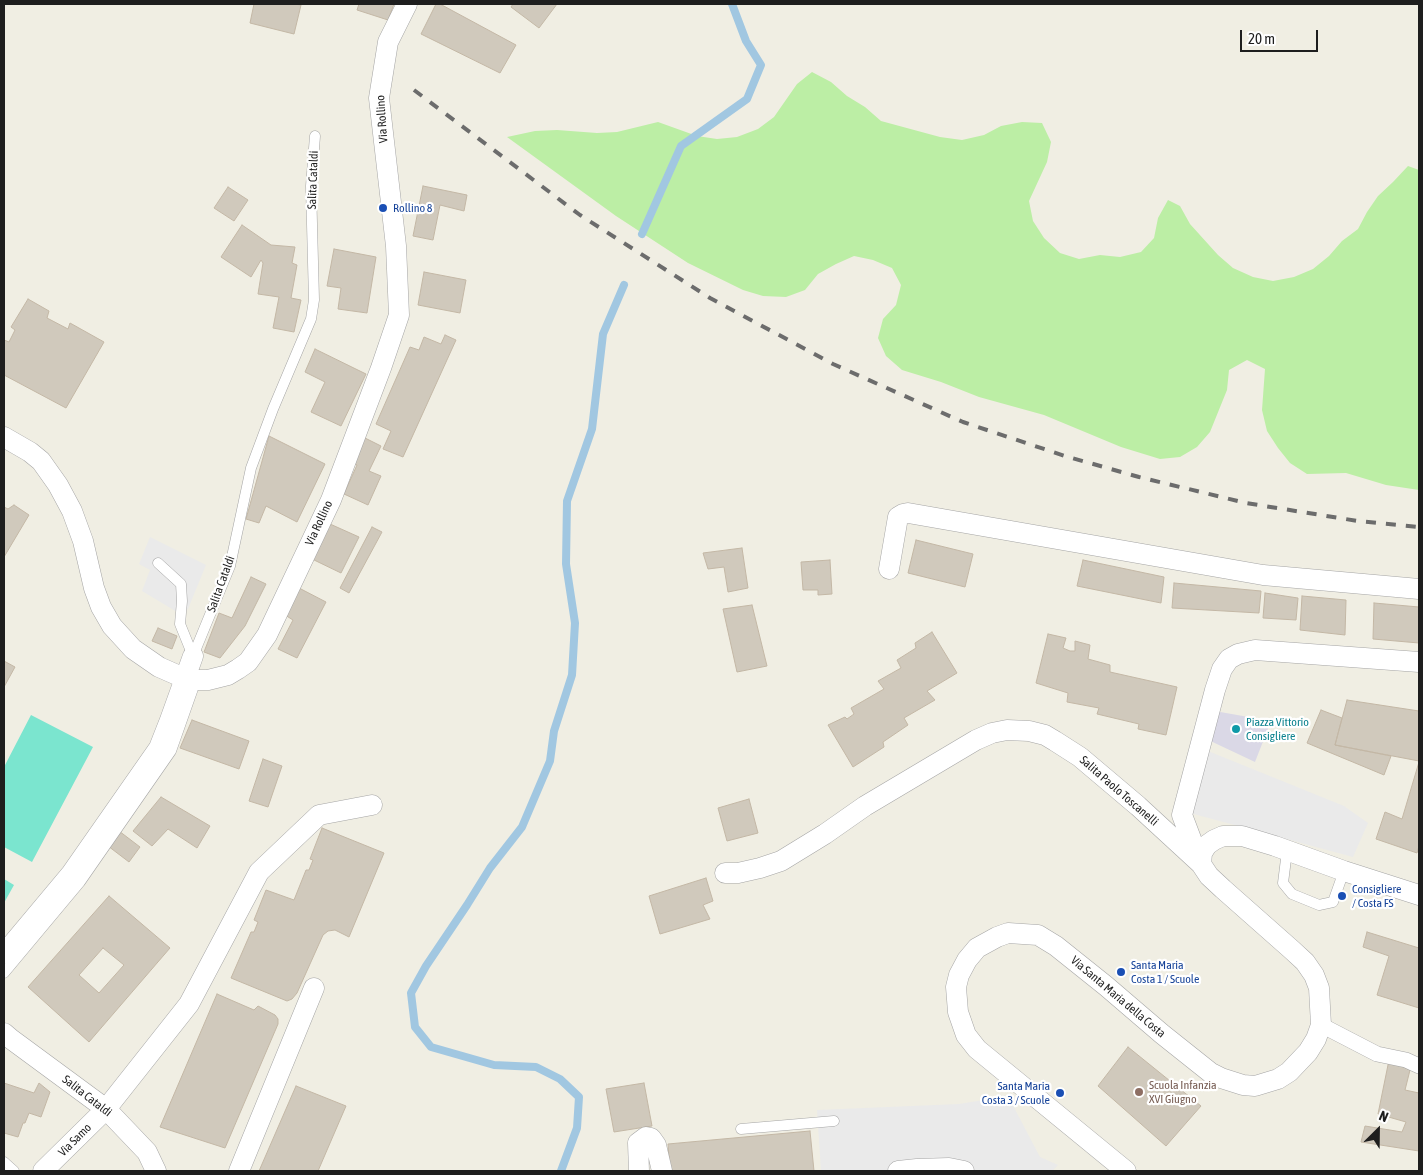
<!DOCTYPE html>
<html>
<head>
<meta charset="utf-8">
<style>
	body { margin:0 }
	#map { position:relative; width:1423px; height:1175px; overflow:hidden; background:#f0eee3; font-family:"Asap Condensed",sans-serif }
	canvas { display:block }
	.frame { position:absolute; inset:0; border:5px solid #1e1e1e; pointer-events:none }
	.north { position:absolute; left:1353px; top:1105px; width:50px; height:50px; -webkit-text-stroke:4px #fff; paint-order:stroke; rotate:23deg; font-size:14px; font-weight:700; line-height:20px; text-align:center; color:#1e1e1e }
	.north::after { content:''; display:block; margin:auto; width:18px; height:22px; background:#1e1e1e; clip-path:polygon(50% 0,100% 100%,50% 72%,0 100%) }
	.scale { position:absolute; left:1240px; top:30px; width:78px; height:22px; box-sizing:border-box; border:2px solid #1e1e1e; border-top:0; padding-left:6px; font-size:15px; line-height:18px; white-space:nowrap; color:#1e1e1e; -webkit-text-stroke:4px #fff; paint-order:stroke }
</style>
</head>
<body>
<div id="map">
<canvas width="1423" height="1175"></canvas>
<div class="frame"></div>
<div class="north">N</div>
<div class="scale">20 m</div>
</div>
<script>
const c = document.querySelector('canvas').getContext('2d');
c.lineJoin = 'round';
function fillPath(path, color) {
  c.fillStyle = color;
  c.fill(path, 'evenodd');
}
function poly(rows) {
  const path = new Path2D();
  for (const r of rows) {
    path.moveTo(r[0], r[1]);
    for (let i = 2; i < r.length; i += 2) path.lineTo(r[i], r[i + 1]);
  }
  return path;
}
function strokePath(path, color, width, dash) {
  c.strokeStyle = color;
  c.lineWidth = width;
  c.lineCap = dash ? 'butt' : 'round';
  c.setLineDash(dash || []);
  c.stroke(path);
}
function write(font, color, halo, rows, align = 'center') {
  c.font = font + ' "Asap Condensed",sans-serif';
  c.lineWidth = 4.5;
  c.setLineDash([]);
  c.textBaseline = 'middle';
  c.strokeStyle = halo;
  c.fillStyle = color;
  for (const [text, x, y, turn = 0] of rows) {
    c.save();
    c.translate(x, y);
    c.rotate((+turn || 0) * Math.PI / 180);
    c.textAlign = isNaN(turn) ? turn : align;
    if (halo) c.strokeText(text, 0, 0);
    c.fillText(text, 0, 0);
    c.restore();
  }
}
fillPath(poly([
	[812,72,831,82,847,96,865,107,881,121,940,137,962,140,984,135,1001,126,1022,122,1042,123,1051,142,1047,162,1029,201,1033,221,1044,238,1060,253,1079,259,1100,255,1120,257,1141,252,1154,238,1158,218,1168,200,1180,206,1190,224,1218,255,1233,268,1253,277,1273,281,1294,277,1313,269,1329,256,1342,241,1358,229,1367,212,1378,196,1393,182,1408,166,1419,170,1419,490,1386,485,1346,473,1307,474,1290,463,1278,448,1267,431,1262,410,1265,369,1247,360,1229,370,1227,390,1210,432,1197,447,1180,457,1160,459,1121,447,1044,415,979,397,941,382,902,370,886,356,878,338,883,319,896,305,901,285,892,268,873,260,854,256,836,264,818,274,805,290,786,297,763,296,743,290,688,263,616,216,507,137,535,131,557,130,597,133,617,132,658,122,697,136,717,139,737,137,758,129,774,117,797,84]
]), '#bceea5');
fillPath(poly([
	[31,715,93,747,32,862,4,847,4,767],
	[4,879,14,885,4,903]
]), '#7be5cf');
fillPath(poly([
	[150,537,206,565,188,609,177,612,142,591,150,570,139,564],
	[1208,751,1344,806,1368,823,1353,857,1190,813],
	[1008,1096,1040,1157,1058,1165,1052,1171,821,1171,817,1110,959,1104]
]), '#eaeaea');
fillPath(poly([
	[1209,710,1271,721,1255,762,1202,737]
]), '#dad8e6');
strokePath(poly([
	[642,234,681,146,747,99,761,65,746,41,732,4],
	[561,1171,577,1128,579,1097,560,1079,536,1067,494,1065,431,1047,415,1027,411,993,426,966,467,905,490,868,522,827,550,761,554,731,572,675,575,623,566,564,567,501,592,429,603,334,624,285]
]), '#a1c7e1', 8);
const building = poly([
	[254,4,295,4,301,5,294,34,250,23,254,4],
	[359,4,394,4,388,20,357,10,359,4],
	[436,4,440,4,516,45,500,73,421,34,436,4],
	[513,4,557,4,539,28,511,7,513,4],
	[423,186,467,195,464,211,440,205,433,240,413,236,423,186],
	[228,187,248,200,234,221,214,208,228,187],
	[242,225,271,245,295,247,292,263,297,265,291,298,301,300,294,332,273,328,279,297,258,294,263,263,261,260,251,277,221,257,242,225],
	[334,249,376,257,367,313,338,309,341,288,327,286,334,249],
	[424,272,466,280,460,313,418,305,424,272],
	[28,299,49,311,47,318,68,329,70,323,104,342,66,408,4,375,4,340,9,342,15,330,11,327,28,299],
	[445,335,456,340,403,457,383,449,391,431,376,424,410,347,419,350,424,337,441,344,445,335],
	[315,349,366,374,341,426,311,412,325,382,305,372,315,349],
	[269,436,325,464,297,522,266,506,259,523,246,519,269,436],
	[365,438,381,446,369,471,381,476,368,505,344,494,357,465,353,463,365,438],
	[14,505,29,515,4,557,4,507,8,509,14,505],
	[330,524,359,537,341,573,312,559,330,524],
	[372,527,382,532,349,593,340,588,372,527],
	[916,540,973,554,965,587,908,573,916,540],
	[742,548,748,588,728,592,724,567,708,569,703,553,742,548],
	[830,560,832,594,818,595,818,590,803,590,801,562,830,560],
	[1083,560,1164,577,1161,603,1077,586,1083,560],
	[251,577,266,584,245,626,220,658,204,652,219,613,232,618,251,577],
	[1174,583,1261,591,1259,613,1172,608,1174,583],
	[299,588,326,602,297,658,278,649,293,620,285,615,299,588],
	[1265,593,1298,598,1296,620,1263,618,1265,593],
	[1302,596,1346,600,1345,635,1300,630,1302,596],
	[1374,603,1419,607,1419,643,1373,639,1374,603],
	[752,605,767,666,737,672,723,609,752,605],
	[158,628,177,636,172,649,152,641,158,628],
	[932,632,957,673,927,691,935,700,904,718,908,725,883,742,884,747,853,767,828,725,845,717,847,719,854,714,851,708,884,689,878,681,901,668,897,660,916,648,915,643,932,632],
	[1048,634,1066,638,1063,648,1070,651,1075,651,1075,641,1090,645,1088,659,1110,665,1110,672,1177,687,1166,735,1138,729,1139,724,1097,714,1099,708,1067,702,1068,693,1036,683,1048,634],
	[4,661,15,667,4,687,4,661],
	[1347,700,1419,711,1419,761,1335,745,1347,700],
	[1321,710,1342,718,1335,745,1391,756,1384,775,1307,743,1321,710],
	[192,720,249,741,239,769,180,748,192,720],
	[263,759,282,766,268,807,249,801,263,759],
	[1419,762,1419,846,1417,853,1376,839,1385,812,1402,819,1419,762],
	[161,797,210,826,197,848,168,829,152,846,133,831,161,797],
	[749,799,758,833,727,841,718,808,749,799],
	[322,828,384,853,349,937,335,930,328,931,323,935,297,993,292,999,287,1001,231,978,251,932,254,932,258,922,254,920,266,890,294,900,306,870,309,870,313,860,310,859,322,828],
	[119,831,140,847,129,862,108,846,119,831],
	[706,878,713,901,703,905,710,919,660,934,649,896,706,878],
	[109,896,170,948,89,1042,28,987,109,896],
	[103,948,124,965,99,993,79,975,103,948],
	[1367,932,1419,948,1419,1008,1377,995,1389,956,1363,947,1367,932],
	[217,994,254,1010,258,1006,275,1015,278,1019,278,1024,225,1148,160,1127,217,994],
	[1128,1047,1201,1106,1166,1146,1098,1086,1128,1047],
	[1389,1060,1410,1070,1405,1090,1419,1093,1419,1151,1361,1142,1365,1126,1402,1132,1406,1122,1378,1114,1389,1060],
	[4,1083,34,1093,39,1083,50,1092,41,1117,29,1113,25,1123,23,1123,18,1137,4,1133,4,1083],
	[644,1083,652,1126,614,1132,606,1089,644,1083],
	[296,1086,346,1106,318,1171,259,1171,296,1086],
	[810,1131,814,1171,670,1171,668,1144,810,1131]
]);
fillPath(building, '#d0c9bc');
strokePath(building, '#c3b7a5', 1);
const service = poly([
	[158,563,181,584,182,601,180,624,193,656],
	[193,656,230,566,251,468,273,409,311,319,314,300,311,186,315,136],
	[1287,851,1283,883,1292,894,1319,905,1333,902,1344,871],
	[4,973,80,882,171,751,196,680],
	[741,1129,834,1121],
	[4,1162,14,1171]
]);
const pedestrian = poly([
	[1321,1025,1377,1054,1406,1060,1419,1066]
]);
const minor = poly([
	[4,437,30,452,41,461,58,485,72,511,83,541,94,588,101,607,112,626,133,649,159,667,184,678,196,680,208,680,228,675,238,669,248,662,267,635,331,500,381,368,399,315,396,246,379,98,388,42,407,4],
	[889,569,898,517,903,514,908,513,1263,575,1419,589],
	[1199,860,1182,815,1215,690,1222,669,1229,659,1238,654,1255,650,1419,662],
	[1201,864,1202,853,1207,845,1214,840,1223,836,1242,836,1275,846,1344,871,1419,895],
	[725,873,738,873,760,868,781,861,825,834,865,806,976,740,992,733,1007,730,1029,731,1045,735,1055,741,1080,757,1138,806,1201,864,1209,876,1223,889,1292,950,1305,962,1314,975,1319,988,1321,1025,1316,1039,1308,1052,1289,1072,1278,1079,1255,1086,1243,1085,1221,1078,1211,1073,1162,1034,1106,986,1056,946,1038,935,1008,933,997,937,977,948,967,960,959,975,956,987,958,1012,966,1035,977,1049,1126,1171],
	[4,954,71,874,159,748,170,720,193,656],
	[4,1033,11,1039,106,1109,147,1152,156,1171],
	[43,1171,106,1109,189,1004,259,872,319,815,372,805],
	[239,1171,314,988],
	[639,1171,638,1143,646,1137,651,1138,656,1145,662,1171],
	[898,1171,917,1169,949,1168,964,1171]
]);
strokePath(service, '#a5a5a5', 11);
strokePath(pedestrian, '#a5a5a5', 16);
strokePath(minor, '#a5a5a5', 21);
strokePath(service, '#fff', 10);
strokePath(pedestrian, '#fff', 15);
strokePath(minor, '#fff', 20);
strokePath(poly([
	[414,90,580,215,710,298,833,364,963,422,1065,456,1139,477,1246,503,1358,521,1419,527]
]), '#6c6c6c', 4, [10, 10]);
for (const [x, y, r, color] of [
	[383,208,5,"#1a4fb4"],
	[1236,729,5,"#0f9aa8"],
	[1342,896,5,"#1a4fb4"],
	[1121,972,5,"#1a4fb4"],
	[1139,1092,5,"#8d6e63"],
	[1060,1093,5,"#1a4fb4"]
]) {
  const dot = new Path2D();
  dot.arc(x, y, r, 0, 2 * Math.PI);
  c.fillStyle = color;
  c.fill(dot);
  strokePath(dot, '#fff', 2);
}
write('12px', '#1e1e1e', '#fff', [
	["Via Rollino",382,119,-94],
	["Salita Cataldi",313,180,-88],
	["Via Rollino",319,523,-65],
	["Salita Cataldi",221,584,-70],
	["Salita Paolo Toscanelli",1119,791,41],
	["Via Santa Maria della Costa",1118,997,40],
	["Salita Cataldi",87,1096,38],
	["Via Samo",75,1140,-45]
]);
write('12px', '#164399', '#fff', [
	["Rollino 8",393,208],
	["Consigliere",1352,889],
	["/ Costa FS",1352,903],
	["Santa Maria",1131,965],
	["Costa 1 / Scuole",1131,979],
	["Santa Maria",1050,1086,"right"],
	["Costa 3 / Scuole",1050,1100,"right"]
], 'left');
write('12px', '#0d838f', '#fff', [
	["Piazza Vittorio",1246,722],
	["Consigliere",1246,736]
], 'left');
write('12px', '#785e54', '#fff', [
	["Scuola Infanzia",1149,1085],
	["XVI Giugno",1149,1099]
], 'left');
</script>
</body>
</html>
